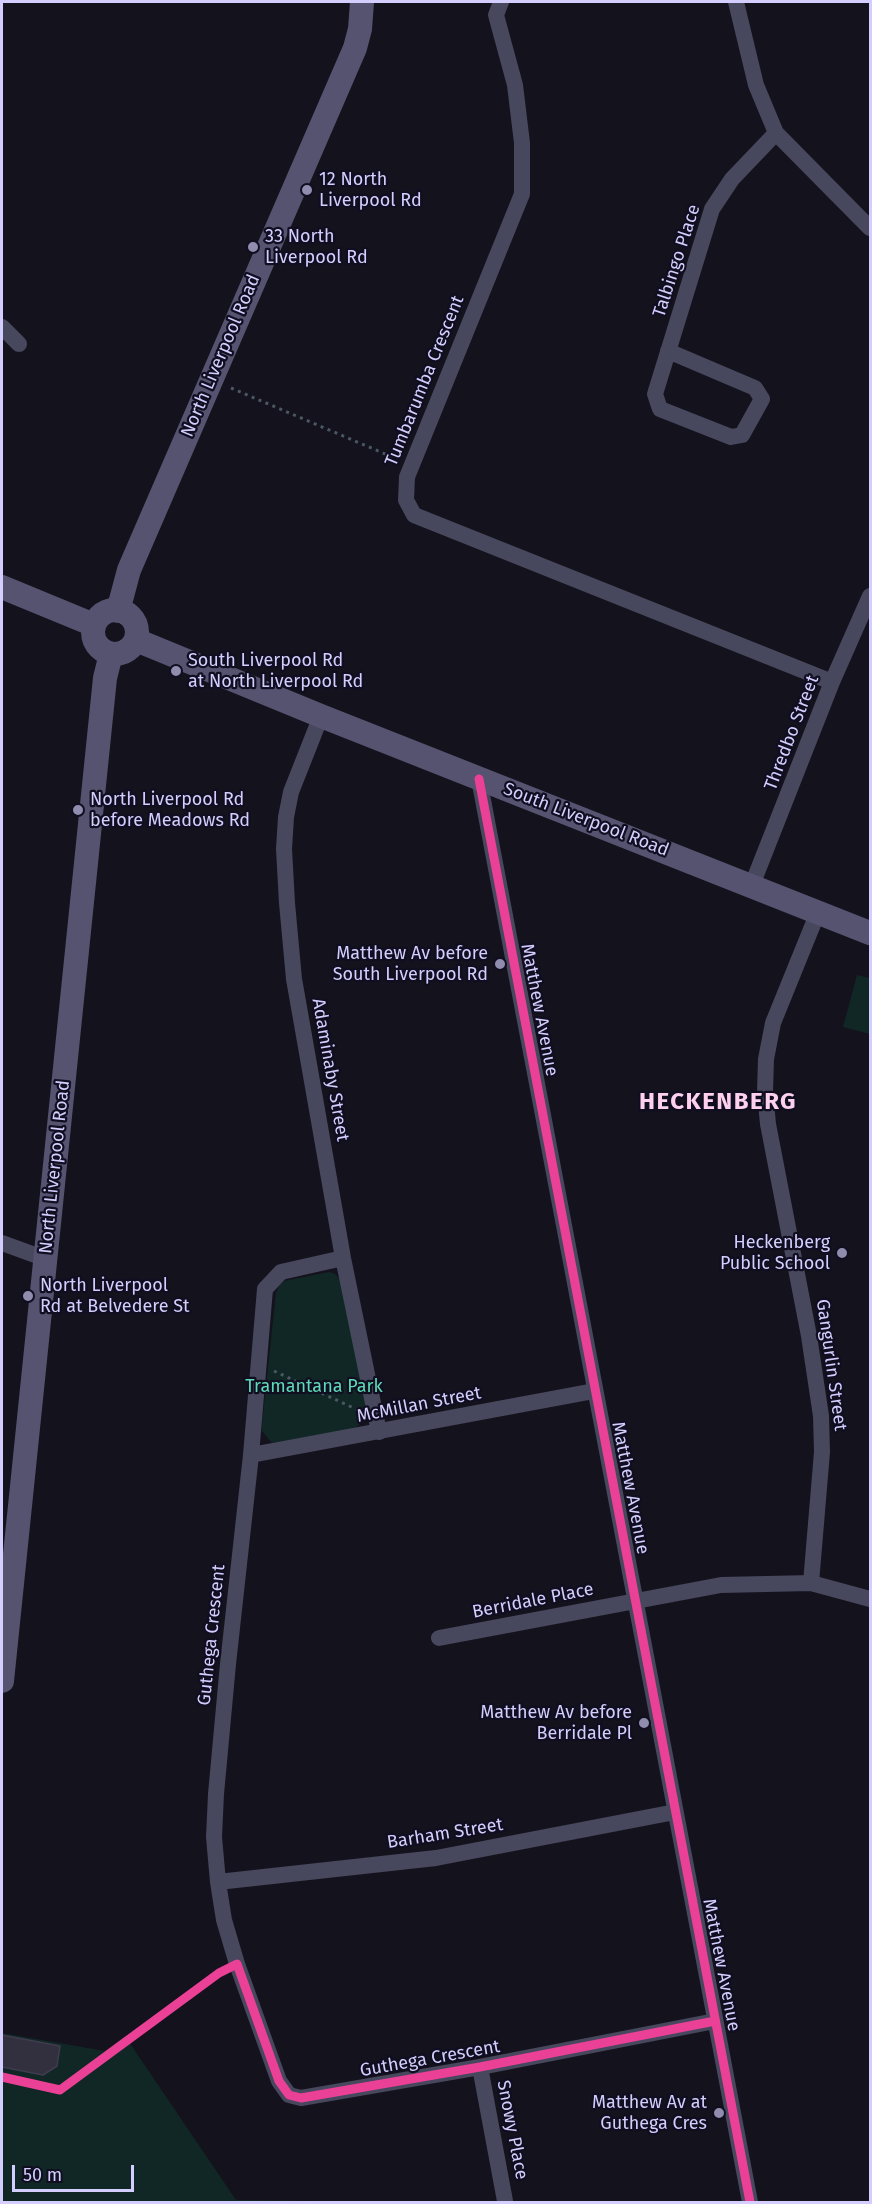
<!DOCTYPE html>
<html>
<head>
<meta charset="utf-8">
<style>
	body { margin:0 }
	#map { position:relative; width:872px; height:2204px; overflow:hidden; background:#14121c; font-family:"Fira Sans",sans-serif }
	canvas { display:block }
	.frame { position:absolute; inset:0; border:3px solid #d3cefd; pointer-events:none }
	.scale { position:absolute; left:12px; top:2165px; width:122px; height:27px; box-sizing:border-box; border:3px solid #d3cefd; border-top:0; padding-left:8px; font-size:18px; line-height:21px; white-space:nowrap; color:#d3cefd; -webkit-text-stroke:4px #100e20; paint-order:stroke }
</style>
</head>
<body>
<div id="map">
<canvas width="872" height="2204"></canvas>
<div class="frame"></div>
<div class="scale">50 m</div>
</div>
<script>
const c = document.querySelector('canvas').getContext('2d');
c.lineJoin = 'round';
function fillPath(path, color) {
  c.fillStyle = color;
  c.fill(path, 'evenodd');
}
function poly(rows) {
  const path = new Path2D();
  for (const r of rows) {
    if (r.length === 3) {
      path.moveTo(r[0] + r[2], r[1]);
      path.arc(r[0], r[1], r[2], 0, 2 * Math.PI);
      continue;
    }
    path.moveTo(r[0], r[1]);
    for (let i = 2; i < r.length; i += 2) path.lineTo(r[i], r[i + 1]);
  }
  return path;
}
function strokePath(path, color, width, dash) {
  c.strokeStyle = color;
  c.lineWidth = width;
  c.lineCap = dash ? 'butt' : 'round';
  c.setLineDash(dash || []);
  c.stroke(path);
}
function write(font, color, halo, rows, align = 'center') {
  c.font = font + ' "Fira Sans",sans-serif';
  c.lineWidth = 4.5;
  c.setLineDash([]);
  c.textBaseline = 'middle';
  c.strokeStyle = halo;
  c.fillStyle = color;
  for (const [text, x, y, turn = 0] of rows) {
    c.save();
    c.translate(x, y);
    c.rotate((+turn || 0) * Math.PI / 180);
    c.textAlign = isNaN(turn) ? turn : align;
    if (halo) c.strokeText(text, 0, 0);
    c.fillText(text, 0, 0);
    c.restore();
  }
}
fillPath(poly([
	[857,975,870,978,870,1034,843,1027],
	[329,1272,335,1274,343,1283,368,1411,365,1421,353,1429,272,1443,262,1431,262,1424,276,1293,279,1286,284,1281],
	[2,2033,105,2051,125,2036,236,2200,385,2202,2,2202]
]), '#112726');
const building = poly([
	[2,2035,60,2046,57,2066,43,2075,2,2067,2,2035]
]);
fillPath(building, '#322f3e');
strokePath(building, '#3f3c50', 1.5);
strokePath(poly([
	[231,388,397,459],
	[274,1371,358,1410]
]), '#4a5864', 3, [3, 4.5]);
strokePath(poly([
	[501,2,496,15,515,85,522,143,522,194,407,477,406,500,414,515,832,682],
	[736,2,756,85,776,133,870,228],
	[2,327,19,344],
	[668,351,755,388,762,399,742,435,731,437,660,409,655,394,712,209,732,179,776,133],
	[321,716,291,792,286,817,284,849,287,903,294,979,303,1030,343,1258,379,1432],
	[479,779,750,2202],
	[752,885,832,682,870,596],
	[2,1243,46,1259],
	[343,1258,281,1272,265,1289,251,1455,228,1664,216,1794,214,1837,218,1882,224,1920,237,1964,279,2081,289,2095,301,2098,480,2067,715,2021],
	[251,1455,594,1391],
	[811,1583,822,1452,821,1416,809,1336,768,1124,765,1092,766,1059,773,1023,818,912],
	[439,1638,721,1585,811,1583,870,1599],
	[218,1882,436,1858,675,1812],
	[480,2067,505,2201]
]), '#47475d', 16);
strokePath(poly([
	[2,587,94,625],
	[115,632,22],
	[118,611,129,570,355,48,360,29,362,2],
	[136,640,321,716,870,933],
	[2,1681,105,678,111,654]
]), '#555370', 24);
strokePath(poly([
	[479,779,750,2202],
	[2,2077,60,2090,219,1973,237,1964,279,2081,289,2095,301,2098,480,2067,715,2021]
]), '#ea4096', 9);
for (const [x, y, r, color] of [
	[307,190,6,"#908cae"],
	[253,247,6,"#908cae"],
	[176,671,6,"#908cae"],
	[78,810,6,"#908cae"],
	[500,964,6,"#908cae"],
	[842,1253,6,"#908cae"],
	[28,1296,6,"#908cae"],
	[644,1723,6,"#908cae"],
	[719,2113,6,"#908cae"]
]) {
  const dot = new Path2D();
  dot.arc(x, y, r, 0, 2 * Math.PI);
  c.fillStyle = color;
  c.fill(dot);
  strokePath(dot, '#100e20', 2);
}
write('18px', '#d3cefd', '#100e20', [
	["12 North",319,180],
	["Liverpool Rd",319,201],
	["33 North",265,237],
	["Liverpool Rd",265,258],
	["South Liverpool Rd",188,661],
	["at North Liverpool Rd",188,682],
	["North Liverpool Rd",90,800],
	["before Meadows Rd",90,821],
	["Matthew Av before",488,954,"right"],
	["South Liverpool Rd",488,975,"right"],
	["Heckenberg",830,1243,"right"],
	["Public School",830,1264,"right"],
	["North Liverpool",40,1286],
	["Rd at Belvedere St",40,1307],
	["Matthew Av before",632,1713,"right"],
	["Berridale Pl",632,1734,"right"],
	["Matthew Av at",707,2103,"right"],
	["Guthega Cres",707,2124,"right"]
], 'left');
write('18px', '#d3cefd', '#100e20', [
	["Talbingo Place",677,261,-72],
	["North Liverpool Road",221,356,-67],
	["Tumbarumba Crescent",425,381,-68],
	["Thredbo Street",792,733,-69],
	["South Liverpool Road",586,820,21],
	["Matthew Avenue",539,1010,79],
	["Adaminaby Street",330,1070,80],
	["North Liverpool Road",55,1167,-84],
	["Gangurlin Street",831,1365,82],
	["McMillan Street",419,1405,-11],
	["Matthew Avenue",630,1488,79],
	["Berridale Place",533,1601,-11],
	["Guthega Crescent",212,1635,-84],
	["Barham Street",445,1834,-9],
	["Matthew Avenue",721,1965,79],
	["Guthega Crescent",430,2059,-10],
	["Snowy Place",512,2130,79]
]);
write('18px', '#5ddab8', '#100e20', [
	["Tramantana Park",314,1387]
]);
c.letterSpacing = '1.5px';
write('bold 24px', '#fdd0ee', '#100e20', [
	["HECKENBERG",718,1102]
]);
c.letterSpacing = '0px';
</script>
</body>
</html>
